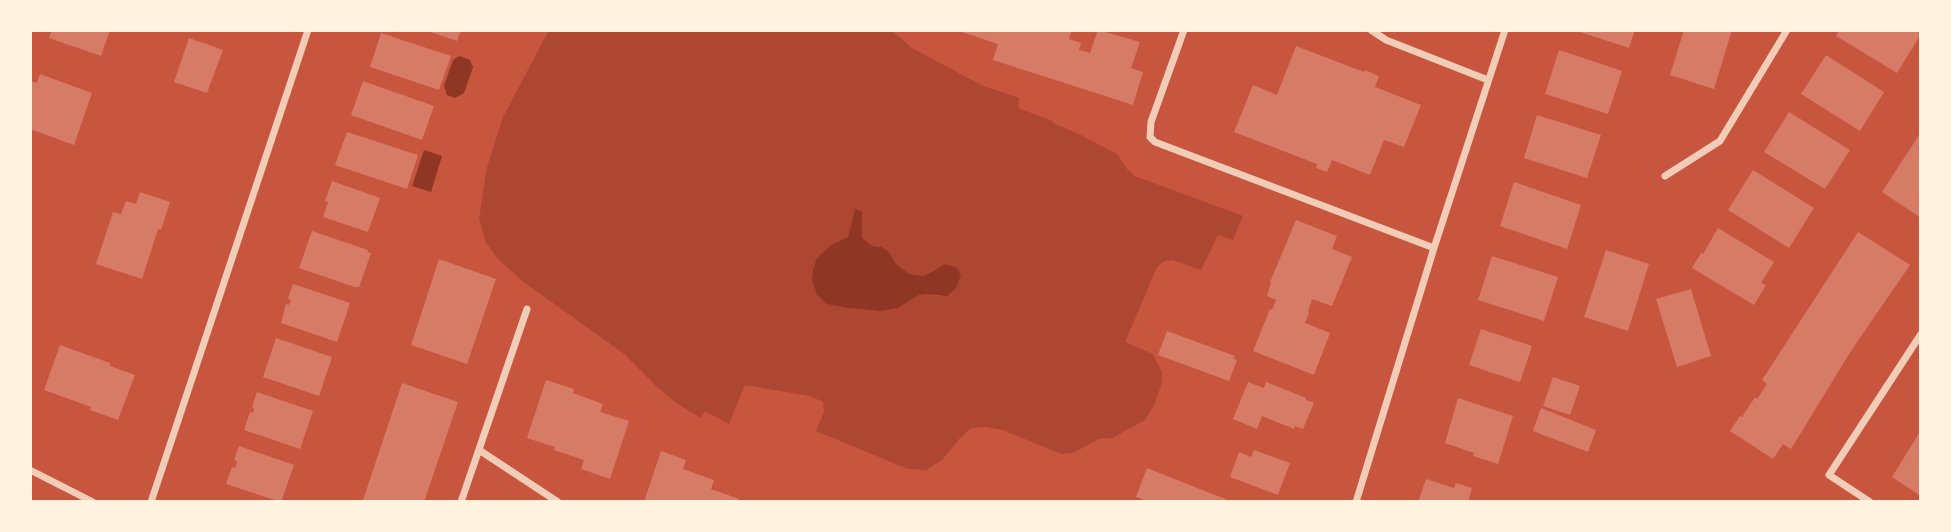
<!DOCTYPE html>
<html>
<head>
<meta charset="utf-8">
<style>
	body { margin:0 }
	#map { position:relative; width:1951px; height:532px; overflow:hidden; background:#c8553d; font-family:"Varela Round",sans-serif }
	canvas { display:block }
	.frame { position:absolute; inset:0; border:32px solid #fff3e0; pointer-events:none }
</style>
</head>
<body>
<div id="map">
<canvas width="1951" height="532"></canvas>
<div class="frame"></div>
</div>
<script>
const c = document.querySelector('canvas').getContext('2d');
c.lineJoin = 'round';
function fillPath(path, color) {
  c.fillStyle = color;
  c.fill(path, 'evenodd');
}
function poly(rows) {
  const path = new Path2D();
  for (const r of rows) {
    path.moveTo(r[0], r[1]);
    for (let i = 2; i < r.length; i += 2) path.lineTo(r[i], r[i + 1]);
  }
  return path;
}
function strokePath(path, color, width, dash) {
  c.strokeStyle = color;
  c.lineWidth = width;
  c.lineCap = dash ? 'butt' : 'round';
  c.setLineDash(dash || []);
  c.stroke(path);
}
fillPath(poly([
	[549,30,891,30,912,48,981,85,1019,98,1018,108,1053,121,1053,123,1081,135,1118,155,1127,169,1135,176,1243,216,1233,240,1218,235,1201,270,1172,260,1165,261,1157,267,1125,342,1153,354,1162,372,1161,386,1154,405,1145,420,1112,438,1099,439,1073,453,1061,454,1003,430,985,427,971,428,960,438,943,459,926,470,908,469,816,431,824,412,823,402,810,396,745,385,729,424,705,411,701,418,678,404,656,386,623,353,525,283,499,260,486,243,479,219,487,167,503,117],
	[855,210,861,226,862,238,872,246,883,247,889,252,895,263,909,274,924,276,935,269,938,296,927,294,919,295,898,308,880,311,847,308,827,304,831,245,848,237]
]), '#ae4732');
fillPath(poly([
	[459,56,470,60,473,67,464,93,455,98,447,95,444,86,453,60],
	[424,150,442,156,431,192,412,186],
	[855,209,862,212,862,238,872,246,882,247,889,252,895,263,909,274,924,276,945,264,957,268,961,275,956,288,947,296,927,294,919,295,898,308,880,311,847,308,827,304,817,295,812,280,813,270,817,258,831,245,848,237]
]), '#8f3625');
fillPath(poly([
	[52,30,110,30,101,56,49,38],
	[425,30,461,30,457,41],
	[956,30,1072,30,1069,39,1081,43,1079,50,1090,53,1098,30,1140,42,1131,68,1143,72,1133,105,993,60,998,44],
	[1574,30,1635,30,1629,48],
	[1684,30,1732,30,1714,89,1670,75],
	[1840,30,1914,30,1921,34,1897,73,1836,36],
	[381,33,451,56,439,90,370,67],
	[189,38,223,50,207,93,174,82],
	[1296,46,1364,72,1365,70,1379,76,1375,87,1421,105,1404,147,1384,140,1370,175,1332,160,1327,172,1316,168,1317,164,1234,132,1253,85,1277,95],
	[1559,50,1622,71,1608,114,1545,94],
	[1826,55,1884,92,1860,131,1801,94],
	[40,74,92,93,74,145,30,129,30,81,37,83],
	[363,81,434,106,422,140,351,115],
	[1789,112,1850,150,1825,189,1764,152],
	[1537,115,1601,135,1587,178,1524,158],
	[347,132,418,155,407,189,335,165],
	[1921,132,1921,218,1882,192],
	[1753,170,1814,208,1789,248,1728,210],
	[332,181,380,198,368,232,323,217,328,202,325,201],
	[1514,182,1581,205,1567,249,1500,226],
	[140,192,170,202,161,230,158,229,142,279,96,264,113,212,121,214,126,201,136,204],
	[1296,220,1337,236,1332,249,1352,257,1332,306,1312,299,1308,312,1309,313,1305,323,1330,333,1314,375,1253,351,1270,309,1272,310,1276,300,1267,296,1271,283,1270,282],
	[1718,228,1774,262,1761,283,1766,285,1754,305,1692,268,1701,253,1703,254],
	[312,231,368,250,367,252,371,253,359,287,355,287,299,268],
	[1858,232,1910,265,1851,351,1791,449,1783,444,1773,459,1730,431,1740,416,1742,417,1755,397,1757,399,1767,384,1762,380],
	[1606,250,1649,264,1628,331,1584,317],
	[1492,256,1558,277,1544,321,1478,300],
	[439,259,496,279,467,364,411,345],
	[293,284,350,303,337,342,281,323,286,304,289,305,291,300,288,299],
	[1691,289,1711,356,1677,367,1656,299],
	[1481,329,1532,346,1520,382,1469,365],
	[1167,331,1235,356,1234,359,1237,360,1229,381,1158,355],
	[276,338,332,357,319,396,263,377],
	[60,345,110,363,110,366,135,375,118,420,90,410,91,407,44,390],
	[1553,377,1580,386,1570,415,1543,406],
	[546,380,574,389,573,393,603,404,600,412,629,421,610,479,581,469,584,460,554,450,555,447,527,438],
	[1248,382,1264,388,1266,382,1306,398,1306,400,1314,403,1303,429,1295,426,1294,429,1262,416,1257,429,1233,419],
	[402,383,458,402,424,502,370,502,363,500],
	[257,392,313,411,300,449,244,430,250,412,253,413,254,408,252,407],
	[1458,398,1513,416,1498,464,1473,456,1474,453,1445,443],
	[1541,408,1596,430,1588,452,1533,431],
	[1921,430,1921,496,1892,477],
	[239,446,294,465,281,502,226,484,232,467,235,468,237,461,234,460],
	[1254,450,1290,463,1278,495,1230,477,1239,452,1251,457],
	[661,451,686,460,683,469,714,480,711,489,739,499,738,502,644,502],
	[1147,468,1220,497,1233,502,1150,502,1136,497],
	[1426,479,1454,488,1456,483,1472,488,1468,502,1418,502]
]), '#d67c66');
strokePath(poly([
	[1184,30,1151,122,1150,137,1155,142,1434,248],
	[1371,30,1386,40,1488,80],
	[1665,176,1720,141,1787,30],
	[479,450,558,502],
	[30,470,93,502],
	[151,502,308,30],
	[461,502,527,309],
	[1356,502,1434,248,1505,30],
	[1870,502,1829,475,1921,334]
]), '#f1ccb7', 7);
</script>
</body>
</html>
